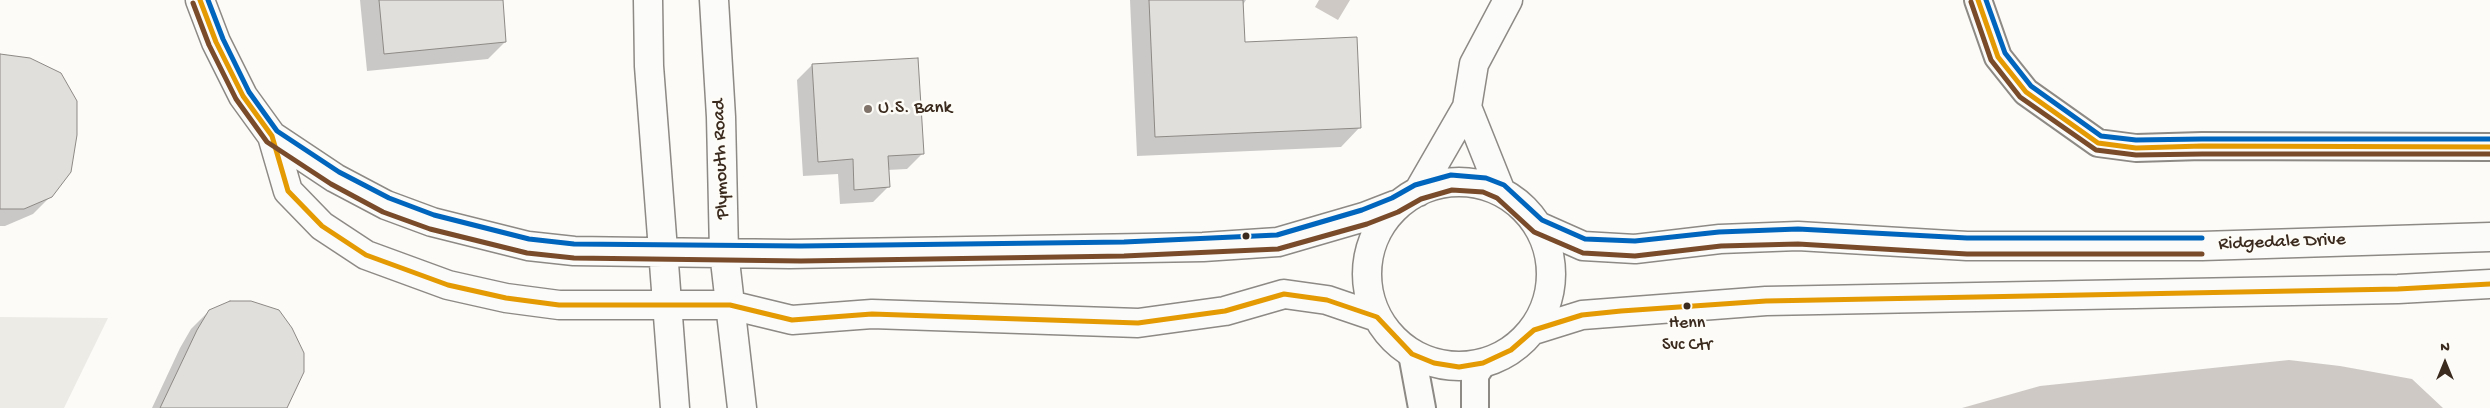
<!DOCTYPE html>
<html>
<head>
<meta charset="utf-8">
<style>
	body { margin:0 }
	#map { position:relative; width:2490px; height:408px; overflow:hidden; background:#fcfbf8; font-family:"Gochi Hand",sans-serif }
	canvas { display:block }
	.north { position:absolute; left:2420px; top:338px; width:50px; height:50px; -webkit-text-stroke:4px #fdfcf7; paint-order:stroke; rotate:0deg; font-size:14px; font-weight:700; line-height:20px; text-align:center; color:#3b2a1e }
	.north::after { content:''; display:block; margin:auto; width:18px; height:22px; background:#3b2a1e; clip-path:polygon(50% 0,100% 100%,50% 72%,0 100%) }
</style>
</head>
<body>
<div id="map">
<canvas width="2490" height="408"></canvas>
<div class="north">N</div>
</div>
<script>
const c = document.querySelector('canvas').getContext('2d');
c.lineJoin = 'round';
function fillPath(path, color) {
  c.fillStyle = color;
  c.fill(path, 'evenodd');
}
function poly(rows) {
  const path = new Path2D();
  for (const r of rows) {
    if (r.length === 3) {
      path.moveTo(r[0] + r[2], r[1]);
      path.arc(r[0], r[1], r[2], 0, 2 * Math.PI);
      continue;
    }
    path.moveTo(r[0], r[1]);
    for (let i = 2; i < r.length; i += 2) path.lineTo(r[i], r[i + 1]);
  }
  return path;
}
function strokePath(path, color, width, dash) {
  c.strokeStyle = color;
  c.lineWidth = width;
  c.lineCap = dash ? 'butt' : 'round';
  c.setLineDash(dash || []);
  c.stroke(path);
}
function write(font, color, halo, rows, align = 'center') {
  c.font = font + ' "Gochi Hand",sans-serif';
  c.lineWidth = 5;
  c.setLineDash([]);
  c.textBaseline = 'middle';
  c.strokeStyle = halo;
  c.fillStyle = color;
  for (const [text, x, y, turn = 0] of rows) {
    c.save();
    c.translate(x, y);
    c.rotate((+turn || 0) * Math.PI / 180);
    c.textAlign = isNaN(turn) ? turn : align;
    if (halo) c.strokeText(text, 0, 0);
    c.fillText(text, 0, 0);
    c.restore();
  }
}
fillPath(poly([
	[0,317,108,318,64,408,0,408]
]), '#edebe6');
fillPath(poly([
	[1319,0,1350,0,1338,20,1315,7],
	[2289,360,2340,366,2412,379,2443,408,1962,408,2040,386]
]), '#cec9c4');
fillPath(poly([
	[360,0,502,0,505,42,488,59,367,71],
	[1130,0,1246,0,1242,6,1244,43,1360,127,1341,147,1137,156],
	[0,56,51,196,33,214,5,226,0,226],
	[812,65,923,153,907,169,887,170,888,187,873,202,840,204,838,174,803,176,797,80],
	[209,311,286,408,152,408,180,348,191,329]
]), '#0003');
const building = poly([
	[379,0,503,0,506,42,384,54,379,0],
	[1149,0,1243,0,1245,42,1357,37,1361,128,1155,137,1149,0],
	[0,54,30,58,61,73,77,101,77,135,71,172,52,197,24,209,0,209,0,54],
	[918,58,924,154,888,156,890,187,854,190,853,159,818,162,812,64,918,58],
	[230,301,251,301,279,310,292,328,304,353,304,372,287,408,160,408,197,330,209,310,230,301]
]);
fillPath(building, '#e0dfdc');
strokePath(building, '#8d8985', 1);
const street = poly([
	[1978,0,1998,57,2026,92,2098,143,2136,148,2202,146,2490,147],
	[1412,354,1422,408],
	[1475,408,1475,375,1483,363]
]);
const secondary = poly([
	[200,0,216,42,243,96,272,136,335,178,386,205,432,222,528,246,574,251,790,254,1203,247,1278,242,1364,217,1395,205],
	[648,0,649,66,675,408],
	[714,0,721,117,724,252,742,408],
	[1467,107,1501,192],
	[272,136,288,191,322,226,366,255,448,285,506,298,559,305,730,305,792,320,872,314,1138,323,1225,311,1284,294,1327,300,1377,317],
	[1459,274,92],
	[1418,192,1467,107,1474,64,1508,0],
	[1538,226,1583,246,1635,249,1720,239,1798,236,1967,246,2202,246,2490,237],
	[1534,330,1582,315,1766,301,2398,289,2490,284]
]);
strokePath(street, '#8d8985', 30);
strokePath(secondary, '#8d8985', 31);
strokePath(street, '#fbfbf9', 26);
strokePath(secondary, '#fbfbf9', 28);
strokePath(poly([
	[200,0,216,42,243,96,272,136,288,191,322,226,366,255,448,285,506,298,559,305,730,305,792,320,872,314,1138,323,1225,311,1284,294,1327,300,1377,317,1412,354,1434,363,1459,367,1483,363,1511,350,1534,330,1582,315,1621,311,1766,301,2398,289,2490,284],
	[1978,0,1998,57,2026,92,2098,143,2136,148,2202,146,2490,147]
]), '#e49a03', 5);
strokePath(poly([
	[1971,2,1991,60,2020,97,2096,150,2136,155,2202,154,2490,154],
	[193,3,209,45,236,99,267,142,331,184,383,212,430,229,527,253,574,258,801,261,1124,256,1278,249,1367,224,1398,212,1421,199,1452,190,1483,192,1497,198,1534,232,1583,253,1635,256,1721,246,1798,244,1967,254,2202,254]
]), '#7a4b2a', 5);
strokePath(poly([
	[208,0,223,39,249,92,277,131,339,172,389,198,434,215,529,239,574,244,801,246,1124,242,1277,235,1362,210,1392,198,1415,185,1451,175,1486,178,1504,185,1542,220,1585,239,1635,241,1719,232,1798,229,1967,238,2202,238],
	[1986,0,2005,53,2031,86,2101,136,2136,140,2202,139,2490,139]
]), '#0065bd', 5);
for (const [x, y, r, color] of [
	[868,109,5,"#7f736a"],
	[1246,236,4.5,"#3b2a1e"],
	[1687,306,4.5,"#3b2a1e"]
]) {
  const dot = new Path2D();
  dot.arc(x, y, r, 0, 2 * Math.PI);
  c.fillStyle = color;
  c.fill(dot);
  strokePath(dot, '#fdfcf7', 2);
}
write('18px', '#3b2a1e', '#fdfcf7', [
	["Henn",1687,324],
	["Svc Ctr",1687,346]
]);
write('19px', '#3b2a1e', '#fdfcf7', [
	["U.S. Bank",878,109]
], 'left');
write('19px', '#3b2a1e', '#fdfcf7', [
	["Plymouth Road",722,159,-92],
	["Ridgedale Drive",2282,243,-2]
]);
</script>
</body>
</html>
